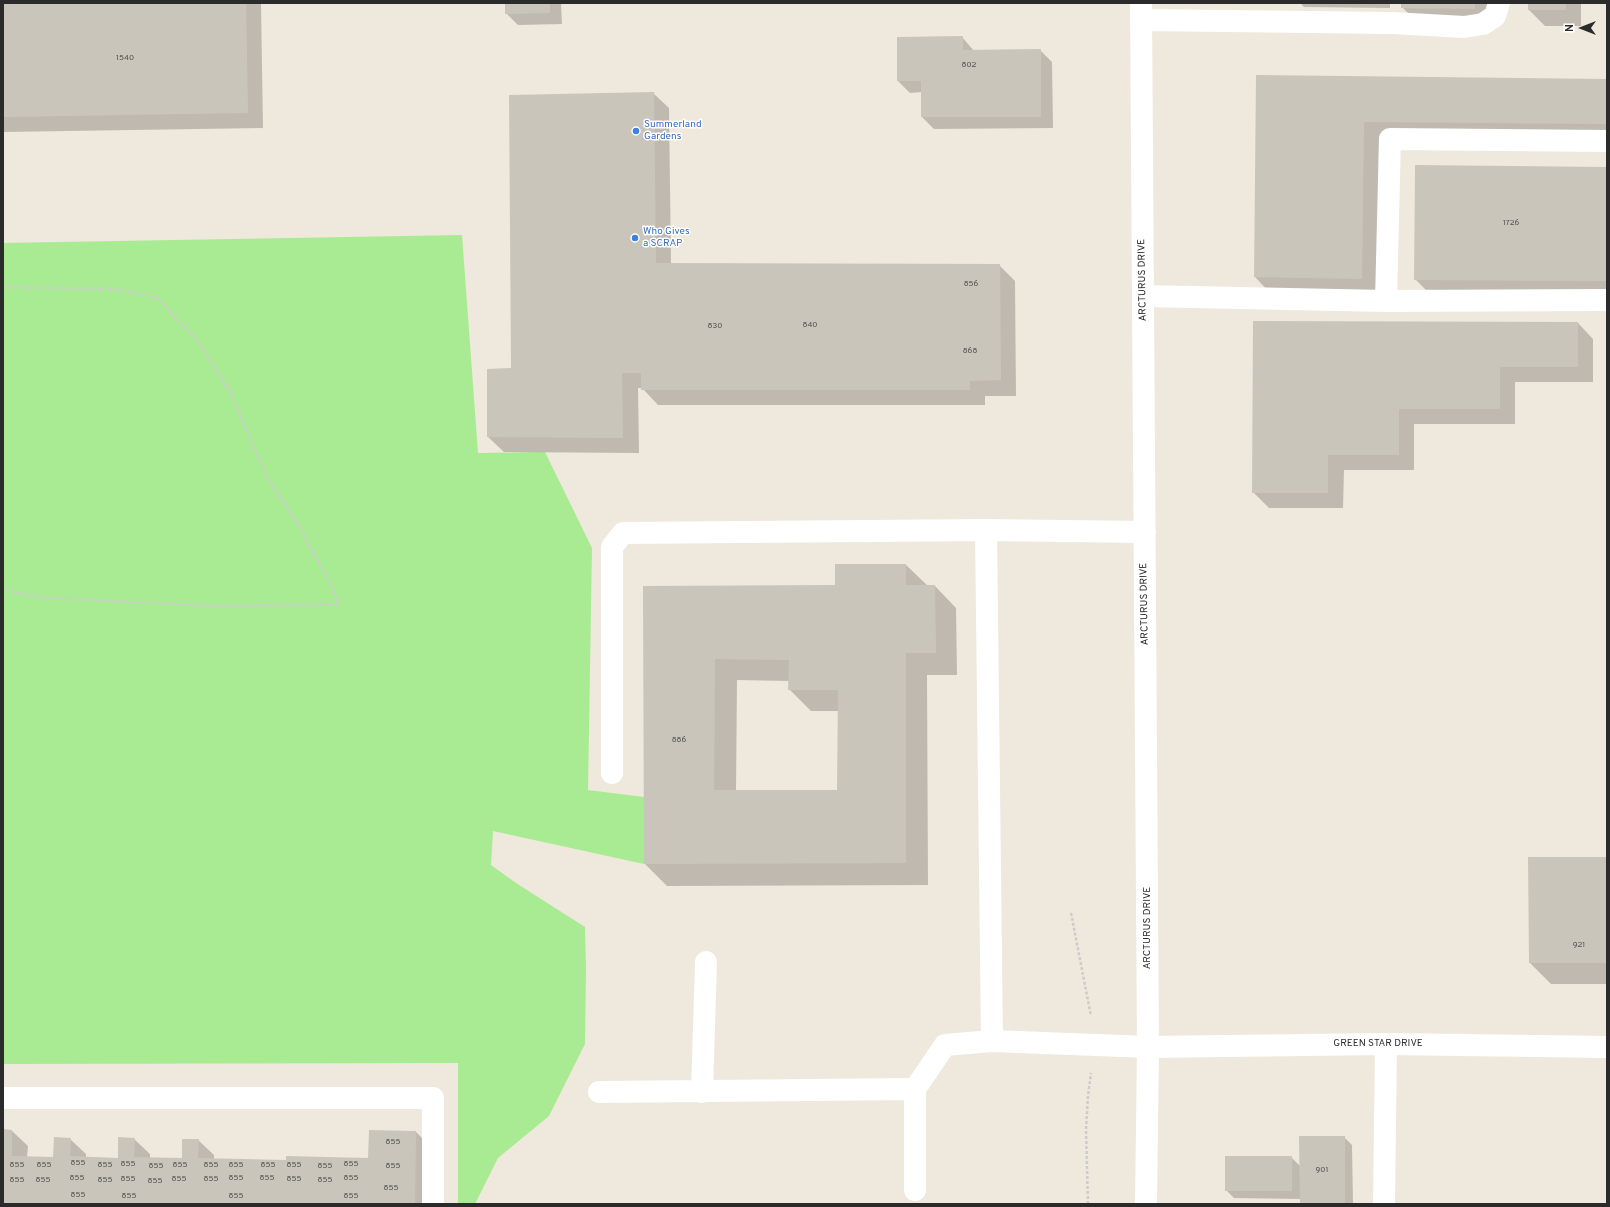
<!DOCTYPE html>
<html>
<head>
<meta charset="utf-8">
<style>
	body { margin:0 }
	#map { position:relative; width:1610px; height:1207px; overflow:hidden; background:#efe8dc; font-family:Overpass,sans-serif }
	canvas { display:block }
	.frame { position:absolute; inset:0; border:4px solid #2b2b2b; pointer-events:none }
	.north { position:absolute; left:1562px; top:8px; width:40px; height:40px; -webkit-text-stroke:3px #fff; paint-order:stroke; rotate:270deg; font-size:11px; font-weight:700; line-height:16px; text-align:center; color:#2b2b2b }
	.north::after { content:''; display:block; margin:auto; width:14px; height:18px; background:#2b2b2b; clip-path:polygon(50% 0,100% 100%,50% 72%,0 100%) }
</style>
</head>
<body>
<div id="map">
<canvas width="1610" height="1207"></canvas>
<div class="frame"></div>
<div class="north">N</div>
</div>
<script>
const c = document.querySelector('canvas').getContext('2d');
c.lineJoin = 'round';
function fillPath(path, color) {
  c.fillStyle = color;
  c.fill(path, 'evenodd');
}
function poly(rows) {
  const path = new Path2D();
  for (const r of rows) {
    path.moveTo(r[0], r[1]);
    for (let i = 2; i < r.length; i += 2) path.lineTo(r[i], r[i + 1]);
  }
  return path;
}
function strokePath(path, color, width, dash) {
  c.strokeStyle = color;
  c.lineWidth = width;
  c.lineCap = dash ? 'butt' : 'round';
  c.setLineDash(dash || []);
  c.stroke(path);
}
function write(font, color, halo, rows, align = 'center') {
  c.font = font + ' Overpass,sans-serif';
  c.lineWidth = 3;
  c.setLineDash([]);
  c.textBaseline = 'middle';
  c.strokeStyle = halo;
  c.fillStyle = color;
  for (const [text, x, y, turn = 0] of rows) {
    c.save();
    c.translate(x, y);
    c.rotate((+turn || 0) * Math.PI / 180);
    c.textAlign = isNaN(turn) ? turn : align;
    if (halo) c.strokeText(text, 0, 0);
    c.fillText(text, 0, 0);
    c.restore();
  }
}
fillPath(poly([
	[462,235,478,453,545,452,592,548,588,790,644,797,644,864,493,831,491,865,516,883,585,927,586,969,585,1044,549,1116,498,1158,475,1204,458,1204,458,1063,3,1064,3,243]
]), '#a9eb92');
fillPath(poly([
	[3,3,261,3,263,128,3,132],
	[506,3,561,3,562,24,518,25,506,13],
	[1300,3,1390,3,1390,8,1304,7],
	[1402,3,1491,3,1491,24,1418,23,1402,7],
	[1529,3,1581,3,1581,26,1545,26,1529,10],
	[962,37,974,51,1040,50,1052,62,1053,128,934,129,922,117,922,92,910,93,898,81],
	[1257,76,1607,80,1607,139,1379,137,1378,294,1270,293,1255,277],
	[653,93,669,108,671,264,999,265,1015,281,1016,396,985,396,985,405,658,405,642,388,638,388,639,453,504,452,488,437,512,369],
	[1607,168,1607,297,1431,295,1415,279],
	[1254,322,1578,323,1593,339,1593,382,1515,382,1515,424,1414,424,1414,470,1344,470,1343,508,1269,508,1253,492],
	[836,565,906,565,928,586,935,586,956,608,957,675,927,675,928,885,667,886,645,864,644,587,836,586],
	[737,680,789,681,789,689,811,711,839,711,838,791,736,791],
	[1607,858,1607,984,1551,984,1530,963],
	[3,1130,12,1131,28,1146,27,1157,54,1158,70,1139,86,1154,86,1158,119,1159,134,1139,150,1154,150,1158,183,1159,198,1140,214,1155,214,1159,287,1161,369,1159,370,1131,416,1132,432,1148,430,1204,3,1204],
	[1344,1137,1352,1145,1353,1204,1301,1204,1301,1199,1234,1198,1226,1190,1291,1157,1301,1167]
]), '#0003');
fillPath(poly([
	[3,3,246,3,248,113,3,117],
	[505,3,550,3,550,13,505,14],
	[1401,3,1475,3,1475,9,1401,8],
	[1528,3,1566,3,1566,10,1528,10],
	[963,36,963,50,1041,49,1041,117,921,117,921,81,897,81,897,37],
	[1256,75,1607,79,1607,124,1364,122,1362,279,1254,277],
	[654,92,656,263,1000,264,1001,380,970,381,970,390,641,390,641,373,622,373,623,438,487,437,487,369,511,368,509,95],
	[1415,165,1607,167,1607,281,1414,280],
	[1253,321,1578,322,1578,367,1500,367,1500,409,1399,409,1399,455,1328,455,1328,493,1252,493],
	[835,564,906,564,906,585,935,585,936,653,906,653,906,863,644,864,643,586,835,585],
	[715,659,789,660,788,690,838,690,837,790,714,790],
	[1528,857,1607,857,1607,963,1529,963],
	[3,1129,12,1130,12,1156,53,1157,54,1137,71,1138,70,1156,118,1158,118,1137,135,1138,134,1157,182,1158,182,1139,199,1139,198,1158,286,1160,286,1156,368,1158,369,1130,416,1131,415,1204,3,1204],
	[1299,1136,1345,1136,1345,1204,1300,1204],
	[1225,1156,1292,1156,1292,1191,1225,1191]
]), '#cac5bb');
strokePath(poly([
	[3,287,115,289,156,297,198,341,229,390,265,473,300,528,331,585,339,604,222,606,46,598,3,590],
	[1071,913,1091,1016],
	[1088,1204,1086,1130,1088,1096,1091,1073]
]), '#ccc', 2.5, [3, 2]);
strokePath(poly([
	[1141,3,1148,1047,1146,1204],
	[1141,20,1392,23,1464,27,1483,24,1495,16,1499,3],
	[1143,296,1386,301,1390,139,1607,141],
	[1386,301,1607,300],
	[1145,532,986,530,992,1041,1148,1047,1386,1044,1607,1047],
	[612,773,612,547,623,533,986,530],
	[599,1092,915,1089,945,1045,992,1041],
	[702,1092,706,962],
	[3,1098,433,1098,433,1204],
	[915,1190,915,1089],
	[1384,1204,1386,1044]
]), '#fff', 22);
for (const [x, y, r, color] of [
	[636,131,4,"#3f7fe0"],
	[635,238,4,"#3f7fe0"]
]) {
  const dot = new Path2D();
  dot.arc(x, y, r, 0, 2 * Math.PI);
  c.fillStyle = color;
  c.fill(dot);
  strokePath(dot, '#fff', 1.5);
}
write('8px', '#53524f', null, [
	["1540",125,58],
	["802",969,65],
	["1726",1511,223],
	["856",971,284],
	["840",810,325],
	["830",715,326],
	["868",970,351],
	["886",679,740],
	["921",1579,945],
	["855",393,1142],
	["855",78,1163],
	["855",128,1164],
	["855",351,1164],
	["855",17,1165],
	["855",44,1165],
	["855",105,1165],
	["855",180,1165],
	["855",211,1165],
	["855",236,1165],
	["855",268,1165],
	["855",294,1165],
	["855",156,1166],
	["855",325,1166],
	["855",393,1166],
	["901",1322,1170],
	["855",77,1178],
	["855",236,1178],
	["855",267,1178],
	["855",351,1178],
	["855",128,1179],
	["855",179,1179],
	["855",211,1179],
	["855",294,1179],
	["855",17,1180],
	["855",43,1180],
	["855",105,1180],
	["855",325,1180],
	["855",155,1181],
	["855",391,1188],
	["855",78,1195],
	["855",129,1196],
	["855",236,1196],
	["855",351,1196]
]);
write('10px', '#366cbe', '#fff', [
	["Summerland",644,125],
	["Gardens",644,137],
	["Who Gives",643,232],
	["a SCRAP",643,244]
], 'left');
write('10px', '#2b2b2b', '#fff', [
	["ARCTURUS DRIVE",1143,280,-91],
	["ARCTURUS DRIVE",1145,604,-91],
	["ARCTURUS DRIVE",1148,928,-90],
	["GREEN STAR DRIVE",1378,1044]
]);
</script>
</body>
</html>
